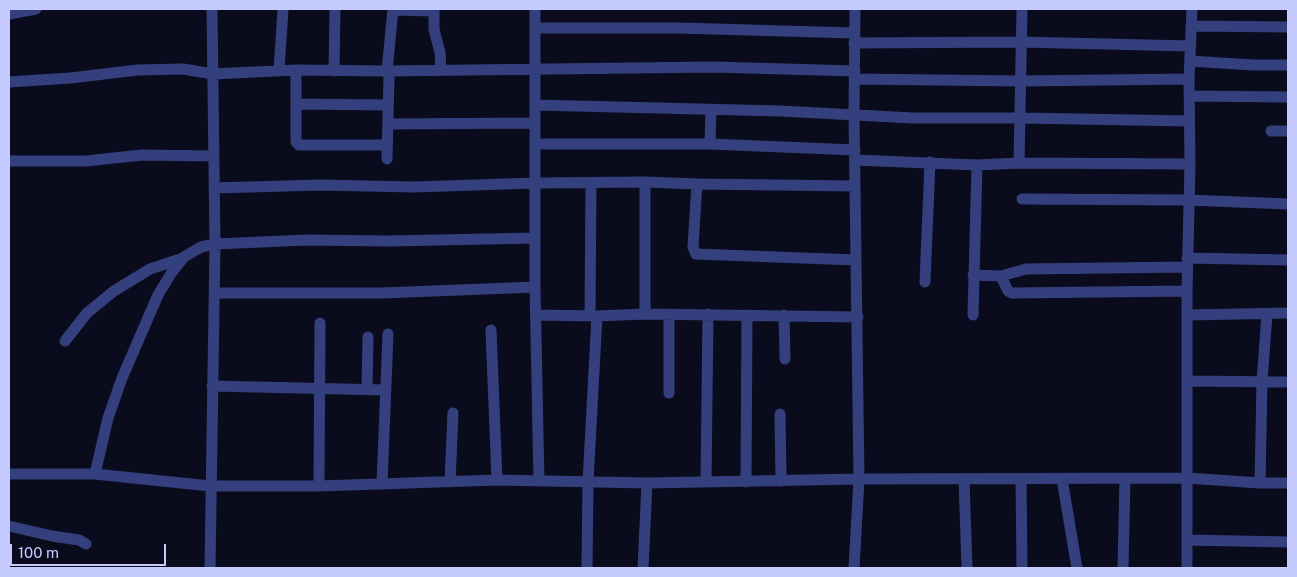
<!DOCTYPE html>
<html>
<head>
<meta charset="utf-8">
<style>
	body { margin:0 }
	#map { position:relative; width:1297px; height:577px; overflow:hidden; background:#0a0b1c; font-family:"Public Sans",sans-serif }
	canvas { display:block }
	.frame { position:absolute; inset:0; border:10px solid #c5cbff; pointer-events:none }
	.scale { position:absolute; left:10px; top:544px; width:156px; height:22px; box-sizing:border-box; border:2px solid #c5cbff; border-top:0; padding-left:6px; font-size:15px; line-height:18px; white-space:nowrap; color:#c5cbff; -webkit-text-stroke:4px #0a0b1c; paint-order:stroke }
</style>
</head>
<body>
<div id="map">
<canvas width="1297" height="577"></canvas>
<div class="frame"></div>
<div class="scale">100 m</div>
</div>
<script>
const c = document.querySelector('canvas').getContext('2d');
c.lineJoin = 'round';
function poly(rows) {
  const path = new Path2D();
  for (const r of rows) {
    path.moveTo(r[0], r[1]);
    for (let i = 2; i < r.length; i += 2) path.lineTo(r[i], r[i + 1]);
  }
  return path;
}
function strokePath(path, color, width, dash) {
  c.strokeStyle = color;
  c.lineWidth = width;
  c.lineCap = dash ? 'butt' : 'round';
  c.setLineDash(dash || []);
  c.stroke(path);
}
strokePath(poly([
	[535,9,535,287,539,481],
	[393,10,434,11,434,30,440,52,441,70],
	[9,14,36,9],
	[1191,26,1288,27],
	[535,28,679,28,854,33],
	[854,43,1020,42,1191,46],
	[1190,61,1253,65,1288,65],
	[296,70,296,142,299,145,387,145],
	[279,71,283,9],
	[334,71,335,9],
	[855,79,1020,81,1189,79],
	[9,82,70,78,138,70,183,69,213,74,296,70,387,71,714,67,855,71],
	[1189,96,1288,97],
	[296,104,388,105],
	[535,105,780,111,913,118,1021,118,1189,121],
	[388,124,535,123],
	[1271,131,1288,131],
	[536,144,710,144,855,150],
	[710,144,711,110],
	[387,159,389,77,387,71,393,9],
	[855,160,977,165,1019,163,1190,164],
	[9,161,86,161,142,155,214,156],
	[1019,163,1022,9],
	[645,182,645,314],
	[697,184,693,247,696,254,856,260],
	[214,188,320,185,414,187,535,183,645,182,697,184,855,186],
	[1022,199,1188,200,1288,204],
	[1187,258,1288,260],
	[973,275,1001,276,1026,269,1187,267],
	[1001,276,1008,291,1012,293,1187,291],
	[925,282,930,162],
	[215,293,382,293,535,287],
	[536,315,597,316,645,314,858,317],
	[669,315,669,393],
	[784,315,785,359],
	[973,315,977,165],
	[1187,315,1288,313],
	[590,316,591,183],
	[491,330,497,480],
	[65,341,87,313,114,291,150,269,183,258],
	[1187,381,1288,382],
	[212,386,386,390],
	[367,389,368,337],
	[780,414,781,481],
	[9,474,95,474,210,486,319,486,497,480,647,483,859,479,1187,478,1260,483,1288,483],
	[95,474,108,418,122,378,158,295,172,272,184,257,201,247,215,244,306,240,389,241,535,238],
	[964,479,967,568],
	[1021,479,1022,568],
	[1062,479,1077,568],
	[450,482,453,413],
	[706,482,708,314],
	[746,482,747,315],
	[1260,483,1262,382,1267,314],
	[382,484,388,334],
	[319,486,320,323],
	[9,526,52,536,79,540,86,544],
	[1187,540,1288,542],
	[210,568,215,244,212,9],
	[587,568,588,482,597,316],
	[643,568,647,483],
	[854,568,859,479,854,114,855,9],
	[1123,568,1125,478],
	[1187,568,1187,291,1190,164,1189,79,1192,9]
]), '#33407d', 11);
</script>
</body>
</html>
